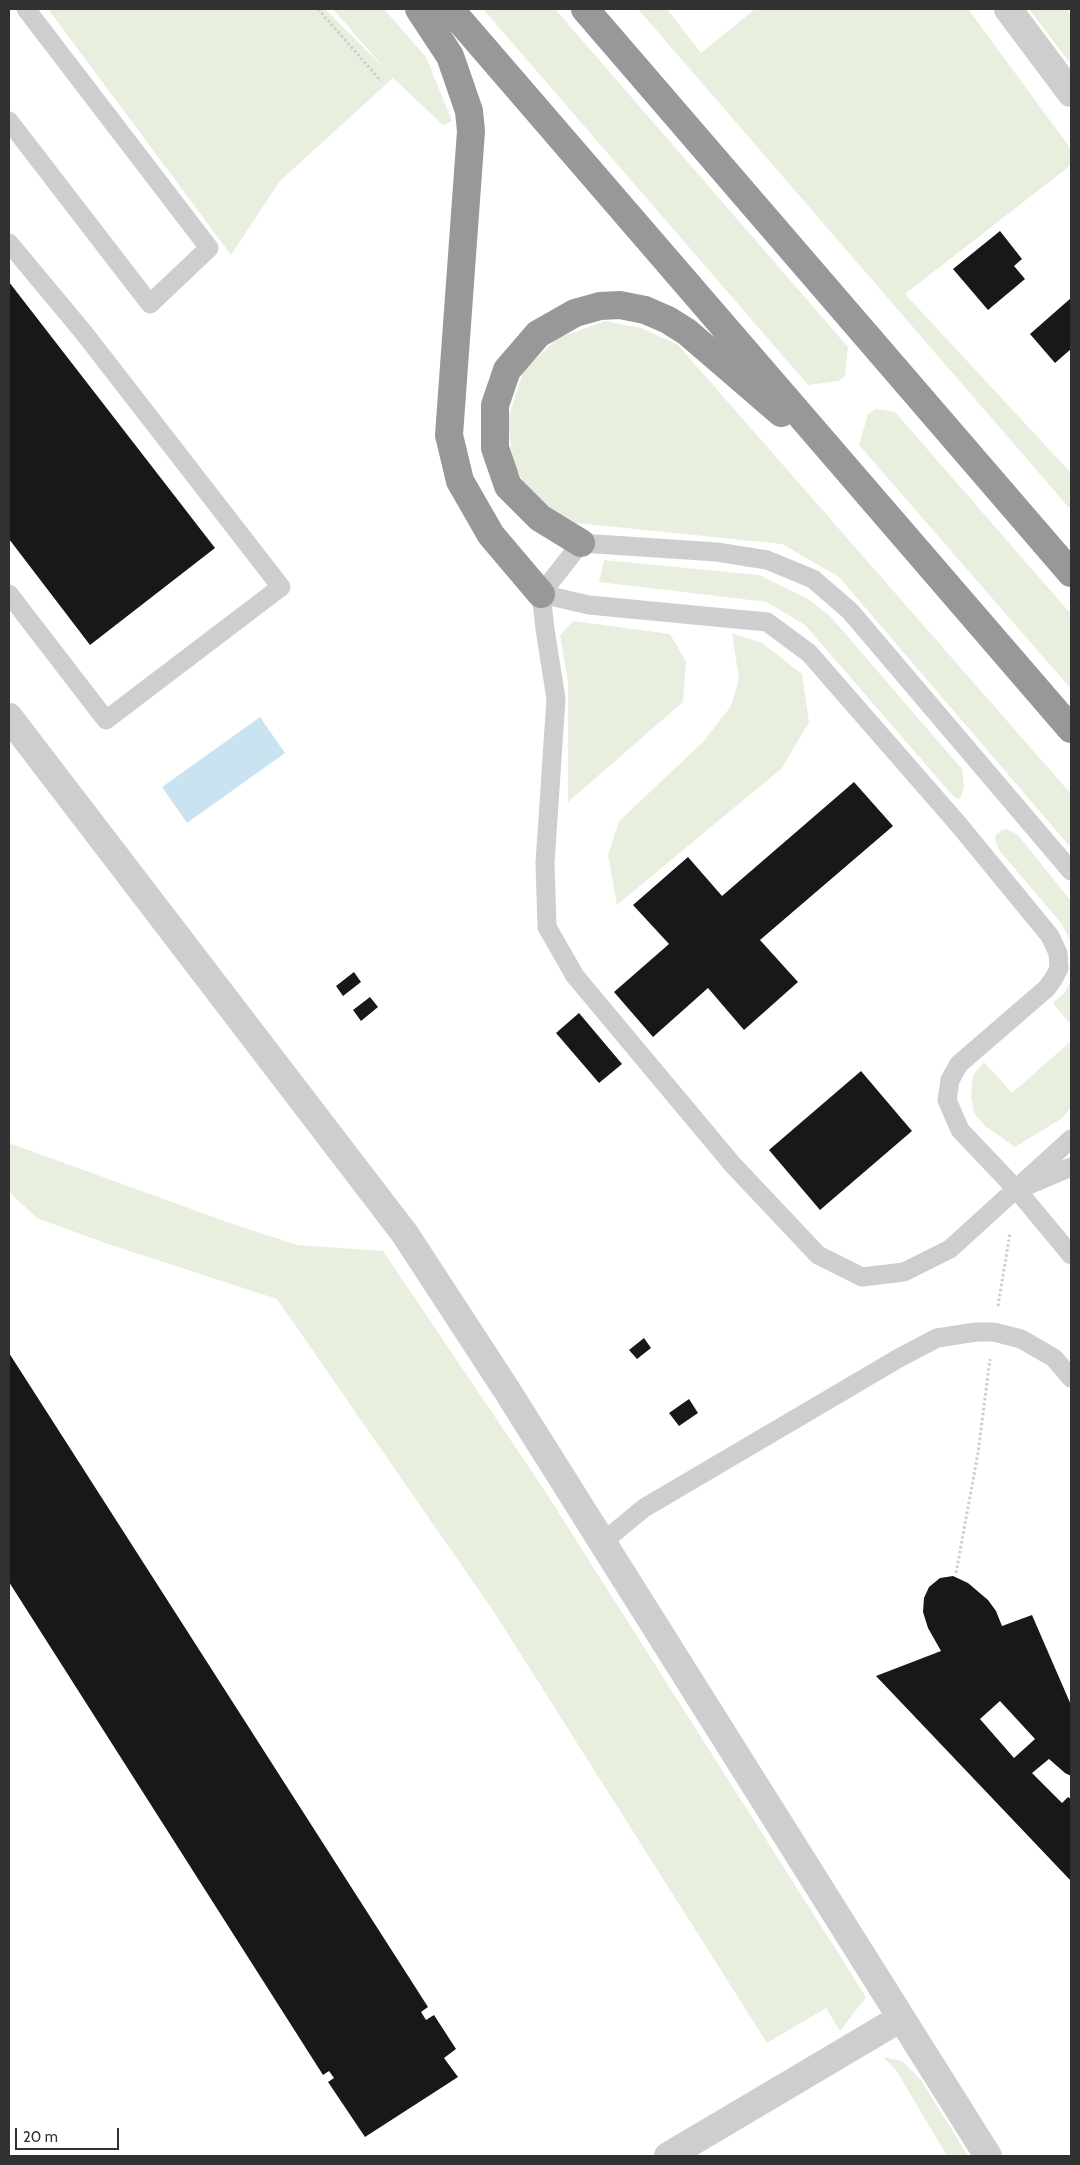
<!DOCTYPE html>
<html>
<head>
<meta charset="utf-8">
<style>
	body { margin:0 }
	#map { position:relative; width:1080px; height:2165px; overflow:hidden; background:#fff; font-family:Cabin,sans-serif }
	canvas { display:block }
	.frame { position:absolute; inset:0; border:10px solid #313131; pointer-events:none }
	.scale { position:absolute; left:15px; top:2128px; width:104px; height:22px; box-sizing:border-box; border:2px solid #313131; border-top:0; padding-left:6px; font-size:15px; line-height:18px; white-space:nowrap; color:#313131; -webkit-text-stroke:4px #fff; paint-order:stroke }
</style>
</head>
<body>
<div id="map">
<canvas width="1080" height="2165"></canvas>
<div class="frame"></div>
<div class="scale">20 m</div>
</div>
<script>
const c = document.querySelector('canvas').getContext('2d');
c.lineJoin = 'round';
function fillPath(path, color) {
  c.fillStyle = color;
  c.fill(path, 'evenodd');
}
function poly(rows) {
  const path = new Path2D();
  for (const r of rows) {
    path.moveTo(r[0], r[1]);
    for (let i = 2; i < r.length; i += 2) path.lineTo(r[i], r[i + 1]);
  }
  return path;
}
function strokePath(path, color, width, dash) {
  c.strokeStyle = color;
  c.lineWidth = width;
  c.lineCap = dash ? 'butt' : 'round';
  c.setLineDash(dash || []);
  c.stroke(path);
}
fillPath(poly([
	[48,9,325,9,385,69,333,9,384,9,426,57,452,121,443,125,393,78,280,181,231,255],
	[483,9,555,9,848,347,845,376,839,381,808,385],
	[638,9,667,9,701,53,755,9,968,9,1071,149,1071,165,905,294,1071,473,1071,510],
	[1029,9,1067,9,1071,15,1071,64],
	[605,321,641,328,678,345,1071,794,1071,848,839,577,782,544,576,523,532,498,512,460,508,418,524,370,558,338],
	[876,409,895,412,1071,614,1071,689,859,445,868,414],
	[604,560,759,575,808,599,830,616,962,769,964,786,961,797,959,799,954,797,805,625,767,602,599,582],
	[573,621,670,634,686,662,683,702,568,802,568,682,560,635],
	[732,633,762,643,802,674,809,722,782,768,617,905,608,855,619,821,703,742,731,706,739,679],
	[1007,829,1018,835,1071,901,1071,942,1061,923,999,850,995,840,996,835,1002,830],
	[1071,981,1071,1025,1053,1003,1065,992],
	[1071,1041,1071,1108,1061,1119,1015,1147,985,1126,974,1113,971,1096,973,1075,984,1062,1012,1093],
	[9,1143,227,1222,297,1245,383,1251,543,1488,866,1997,840,2031,826,2008,767,2043,494,1612,277,1299,105,1243,37,1218,9,1192],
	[883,2057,902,2061,921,2080,968,2156,947,2156,896,2070]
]), '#e8efdf');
fillPath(poly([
	[260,717,285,753,187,823,162,787]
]), '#cae3f0');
fillPath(poly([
	[1000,231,1022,259,1014,266,1025,279,988,310,953,269],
	[9,282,215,548,90,645,9,539],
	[1071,298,1071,349,1055,363,1030,334],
	[854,782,893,826,760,940,798,982,744,1030,708,988,653,1037,614,992,669,944,633,905,688,857,722,896],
	[354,972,361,982,343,996,336,986],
	[370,997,378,1007,361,1021,353,1010],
	[579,1013,622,1064,599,1083,556,1033],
	[861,1071,912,1131,820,1210,769,1150],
	[644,1338,651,1348,637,1359,629,1350],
	[9,1353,428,2007,421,2012,426,2020,434,2015,456,2049,444,2058,458,2077,365,2137,328,2082,334,2078,329,2071,323,2075,9,1582],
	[689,1399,698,1413,679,1426,669,1413],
	[953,1576,968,1583,988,1600,996,1611,1002,1626,1032,1615,1071,1705,1071,1776,1065,1773,1049,1759,1032,1773,1062,1803,1068,1797,1071,1799,1071,1881,876,1676,941,1651,928,1628,923,1612,924,1598,929,1587,940,1578],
	[1000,1701,1035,1739,1014,1758,980,1719]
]), '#181818');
strokePath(poly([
	[318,9,381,81],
	[998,1306,1010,1233],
	[956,1573,978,1453,990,1359]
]), '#cecece', 3, [2.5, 2.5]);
strokePath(poly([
	[9,121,150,304,209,248,26,9],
	[9,243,84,333,281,587,106,720,9,594],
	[541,594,589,605,767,622,809,653,959,825,1050,936,1058,953,1059,968,1054,978,1047,988,959,1064,950,1080,947,1100,960,1130,1017,1190],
	[1071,871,850,611,813,579,767,560,717,552,581,543,541,594,545,629,556,699,545,863,547,927,575,976,733,1165,818,1255,862,1277,904,1272,950,1249,1071,1139],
	[1071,1167,1017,1190,1071,1255],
	[603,1542,644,1508,899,1358,937,1338,976,1332,994,1332,1021,1339,1054,1358,1071,1378]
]), '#cecece', 19);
strokePath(poly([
	[9,717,405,1234,508,1392,988,2156],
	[668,2156,901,2018]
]), '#cecece', 28);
strokePath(poly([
	[1008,9,1071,93]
]), '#cecece', 28);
strokePath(poly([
	[419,9,450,56,469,111,471,131,449,435,460,481,491,535,541,594],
	[450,9,1071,729],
	[585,9,1071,573],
	[581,543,540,518,508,486,495,448,495,405,507,370,538,334,575,313,600,306,620,305,645,310,668,320,687,332,781,413]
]), '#989898', 28);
</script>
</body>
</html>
